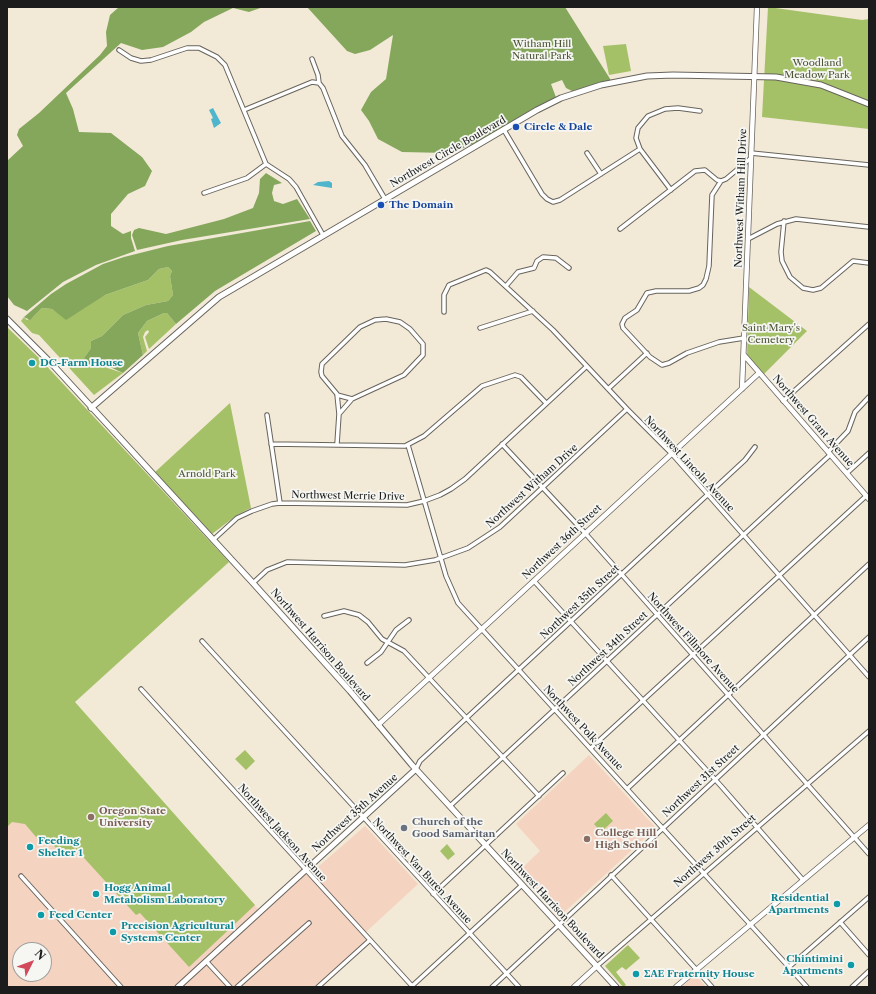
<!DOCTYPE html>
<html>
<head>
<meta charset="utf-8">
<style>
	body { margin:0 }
	#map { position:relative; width:876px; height:994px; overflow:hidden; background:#f3e9d7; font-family:"Libre Caslon Text",serif }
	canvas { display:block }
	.frame { position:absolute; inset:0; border:8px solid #1c1c1c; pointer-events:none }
	.north { position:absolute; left:12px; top:942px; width:40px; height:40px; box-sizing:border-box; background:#f6f6f2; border:1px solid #9f9f9c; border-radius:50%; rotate:48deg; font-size:11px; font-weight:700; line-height:16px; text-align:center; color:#1c1c1c }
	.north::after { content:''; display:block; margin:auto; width:14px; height:18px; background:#d1495b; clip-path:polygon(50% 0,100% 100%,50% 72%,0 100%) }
</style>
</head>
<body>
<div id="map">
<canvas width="876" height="994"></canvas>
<div class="frame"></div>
<div class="north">N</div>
</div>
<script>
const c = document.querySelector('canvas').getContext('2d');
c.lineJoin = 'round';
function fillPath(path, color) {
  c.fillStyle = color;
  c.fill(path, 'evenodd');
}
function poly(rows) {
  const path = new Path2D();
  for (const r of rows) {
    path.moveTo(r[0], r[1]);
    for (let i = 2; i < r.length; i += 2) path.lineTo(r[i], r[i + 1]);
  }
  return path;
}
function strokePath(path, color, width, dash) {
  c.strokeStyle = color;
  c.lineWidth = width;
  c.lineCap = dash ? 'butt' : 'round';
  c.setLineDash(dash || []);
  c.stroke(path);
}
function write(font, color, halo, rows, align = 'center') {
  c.font = font + ' "Libre Caslon Text",serif';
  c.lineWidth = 3.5;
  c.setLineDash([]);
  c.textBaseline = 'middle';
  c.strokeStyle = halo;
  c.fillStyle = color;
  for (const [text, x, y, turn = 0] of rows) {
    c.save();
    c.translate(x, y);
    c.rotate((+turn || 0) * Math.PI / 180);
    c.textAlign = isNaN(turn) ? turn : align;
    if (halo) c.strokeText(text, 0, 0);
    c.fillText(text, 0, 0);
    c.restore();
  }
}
fillPath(poly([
	[72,704,261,912,305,873,368,940,316,987,7,987,7,762],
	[20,950,44,950,44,974,20,974],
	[589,755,656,828,559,917,518,872,540,851,516,824],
	[365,826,418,884,366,932,311,873],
	[695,975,706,987,682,987]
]), '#f5d3c1');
fillPath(poly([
	[768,7,862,20,869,19,869,129,762,117],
	[626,44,631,71,609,75,603,46],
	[168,267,172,271,170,276,173,295,168,301,146,305,123,315,102,336,91,341,91,348,84,358,95,364,123,373,94,395,39,335,32,333,21,321,24,317,27,320,33,317,42,308,52,309,61,315,105,295,148,280,159,269],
	[749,287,807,331,764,374,747,356],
	[164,313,167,313,176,324,149,349,145,337,149,332,148,330,145,332,143,337,147,351,143,355,138,333,147,321],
	[7,327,40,359,229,562,75,702,255,905,189,967,140,913,136,915,75,848,64,857,48,839,42,844,25,824,12,822,7,827],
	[230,403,251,508,237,515,212,534,155,472],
	[245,750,255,761,246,770,235,759],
	[606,813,613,821,601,832,594,824],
	[447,844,455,854,448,860,440,851],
	[628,945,640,958,627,969,626,970,622,967,616,972,626,985,623,987,605,966]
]), '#a5c168');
fillPath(poly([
	[119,7,263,7,249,12,233,8,204,22,191,32,163,47,142,50,121,43,66,93,73,109,79,132,111,133,142,157,152,171,145,186,128,194,111,214,111,226,123,234,131,231,131,238,135,251,96,265,63,282,27,311,14,305,7,296,7,161,23,146,17,135,19,129,39,113,100,55,107,46,106,32,110,15],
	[307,7,565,7,612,82,576,93,566,88,562,80,551,84,557,100,504,130,459,150,447,153,402,152,378,139,369,121,361,110,371,92,386,79,393,35,370,50,355,54,347,51],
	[266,173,282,183,274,185,272,193,274,201,283,204,297,199,310,219,182,240,137,250,132,235,134,230,139,228,166,234,224,219,253,208,259,193,260,179],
	[310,221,316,231,215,291,176,324,167,313,164,313,147,321,138,333,143,355,123,373,110,367,89,364,84,358,91,348,91,341,102,336,123,315,146,305,168,301,173,295,170,276,172,271,168,267,159,269,148,280,105,295,66,320,52,309,42,308,30,320,24,317,51,294,66,284,103,264,124,257,168,246]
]), '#84a75c');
fillPath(poly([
	[213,108,221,123,214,128,211,119,213,118,209,110],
	[329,181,332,183,332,188,313,185,318,182]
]), '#4eb6cc');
const minor = poly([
	[119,50,131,58,141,61,151,60,187,48,199,48,217,57,225,65,266,164,289,179,296,187,323,235],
	[312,59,318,75,319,83],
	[244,110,312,82,319,83,323,88,342,136,365,165,385,199],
	[504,130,542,194,547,199,553,202,560,200,640,149],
	[587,153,601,174],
	[751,153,869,165],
	[671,190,640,149,636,138,638,128,648,116,665,109,678,108,700,111],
	[204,193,247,178,266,164],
	[784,221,781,252,782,261,790,277,803,288,813,290,821,288,853,261,869,263],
	[620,229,695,171,705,170,717,180,721,181],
	[748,239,777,224,796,219,869,227],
	[506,286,518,272,534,268,537,261,543,257,556,258,569,268],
	[444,312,444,295,449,285,486,270,490,272,553,330,627,409,672,454,869,677],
	[386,319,400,322,410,329,423,344,423,355,404,375,352,399,339,414,337,394,322,376,321,372,322,364,360,327,375,320,386,319],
	[480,328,533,311],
	[744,338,719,342,687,353,669,363,662,365,650,357,623,328,622,324,625,318,637,310,647,293,656,291,689,291,699,288,703,285,706,279,709,266,712,195,721,181,726,179,751,158],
	[608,389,647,353],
	[337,395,352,399],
	[783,401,869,324],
	[267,415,280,503],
	[271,444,405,446,424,436,482,386,515,375,521,377,546,403],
	[337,444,339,414],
	[502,444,585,533,869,854],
	[408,445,446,576,458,603,807,987],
	[828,452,848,431,855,412,869,397],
	[847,473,869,453],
	[213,540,237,518,252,511,272,504,280,503,407,505,424,501,440,495,451,489,465,479,587,366],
	[534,581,721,786,803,880],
	[253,583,267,570,287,562,405,565,435,560,468,548,500,527,627,409],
	[324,616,344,611,359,615,368,622,382,639,404,651,539,796],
	[202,641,519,987],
	[367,663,381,652,396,630,409,620],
	[141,689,413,987],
	[591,748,866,496],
	[416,769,420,761,745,460,755,447],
	[628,788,869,564],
	[450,806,830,455],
	[611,875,712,987],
	[21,876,121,987],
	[433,894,563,773],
	[840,922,869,955],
	[206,961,230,987],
	[597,966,869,731],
	[789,967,869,897],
	[237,987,309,923],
	[318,987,370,940],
	[411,987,522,885],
	[492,987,869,637],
	[852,987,869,971]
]);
const tertiary = poly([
	[744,355,869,499],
	[742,389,757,7],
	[378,725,759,373],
	[574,987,597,966],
	[676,987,869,825]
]);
const secondary = poly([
	[7,319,52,364,253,583,350,691,412,765,616,987],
	[91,408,219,297,537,110,561,98,601,85,647,76,673,75,776,77,821,85,869,104],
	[178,987,416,769]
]);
strokePath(minor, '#67645d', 5.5);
strokePath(tertiary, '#67645d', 6);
strokePath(secondary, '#67645d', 7);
strokePath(minor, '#fff', 3.5);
strokePath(tertiary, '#fff', 4.5);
strokePath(secondary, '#fff', 5);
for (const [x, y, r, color] of [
	[516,127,4,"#1a4fb4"],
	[381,205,4,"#1a4fb4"],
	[32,363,4,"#0f9aa8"],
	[91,817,4,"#8d6e63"],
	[404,828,4,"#6b7280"],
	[587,839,4,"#8d6e63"],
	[30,847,4,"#0f9aa8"],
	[96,894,4,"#0f9aa8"],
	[837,904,4,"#0f9aa8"],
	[41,915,4,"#0f9aa8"],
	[113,932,4,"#0f9aa8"],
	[851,965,4,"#0f9aa8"],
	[636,974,4,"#0f9aa8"]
]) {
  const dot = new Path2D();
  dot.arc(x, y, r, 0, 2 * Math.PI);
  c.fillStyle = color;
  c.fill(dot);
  strokePath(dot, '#f6f6f2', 1.5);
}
write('10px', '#4c5637', '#f6f6f2', [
	["Witham Hill",542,44],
	["Natural Park",542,56],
	["Woodland",817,63],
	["Meadow Park",817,75],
	["Saint Mary's",771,328],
	["Cemetery",771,340],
	["Arnold Park",207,474]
]);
write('bold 10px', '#164399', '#f6f6f2', [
	["Circle & Dale",524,127],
	["The Domain",389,205]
], 'left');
write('10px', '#1c1c1c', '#f6f6f2', [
	["Northwest Circle Boulevard",448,152,-30],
	["Northwest Witham Hill Drive",741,198,-88],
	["Northwest Grant Avenue",813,421,49],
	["Northwest Lincoln Avenue",689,464,47],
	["Northwest Witham Drive",532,486,-42],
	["Northwest Merrie Drive",348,496,1],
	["Northwest 36th Street",562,542,-43],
	["Northwest 35th Street",580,602,-43],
	["Northwest Fillmore Avenue",693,643,48],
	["Northwest Harrison Boulevard",320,645,49],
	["Northwest 34th Street",608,649,-43],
	["Northwest Polk Avenue",583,728,47],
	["Northwest 31st Street",701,781,-43],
	["Northwest 35th Avenue",355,813,-42],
	["Northwest Jackson Avenue",282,833,48],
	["Northwest 30th Street",715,851,-41],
	["Northwest Van Buren Avenue",422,871,47],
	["Northwest Harrison Boulevard",552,904,47]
]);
write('bold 10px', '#0d838f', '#f6f6f2', [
	["DC-Farm House",40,363],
	["Feeding",38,841],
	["Shelter 1",38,853],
	["Hogg Animal",104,888],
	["Metabolism Laboratory",104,900],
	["Residential",829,898,"right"],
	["Apartments",829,910,"right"],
	["Feed Center",49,915],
	["Precision Agricultural",121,926],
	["Systems Center",121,938],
	["Chintimini",843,959,"right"],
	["Apartments",843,971,"right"],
	["ΣΑΕ Fraternity House",644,974]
], 'left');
write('bold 10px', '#785e54', '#f6f6f2', [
	["Oregon State",99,811],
	["University",99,823],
	["College Hill",595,833],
	["High School",595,845]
], 'left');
write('bold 10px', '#5b616d', '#f6f6f2', [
	["Church of the",412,822],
	["Good Samaritan",412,834]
], 'left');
</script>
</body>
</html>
